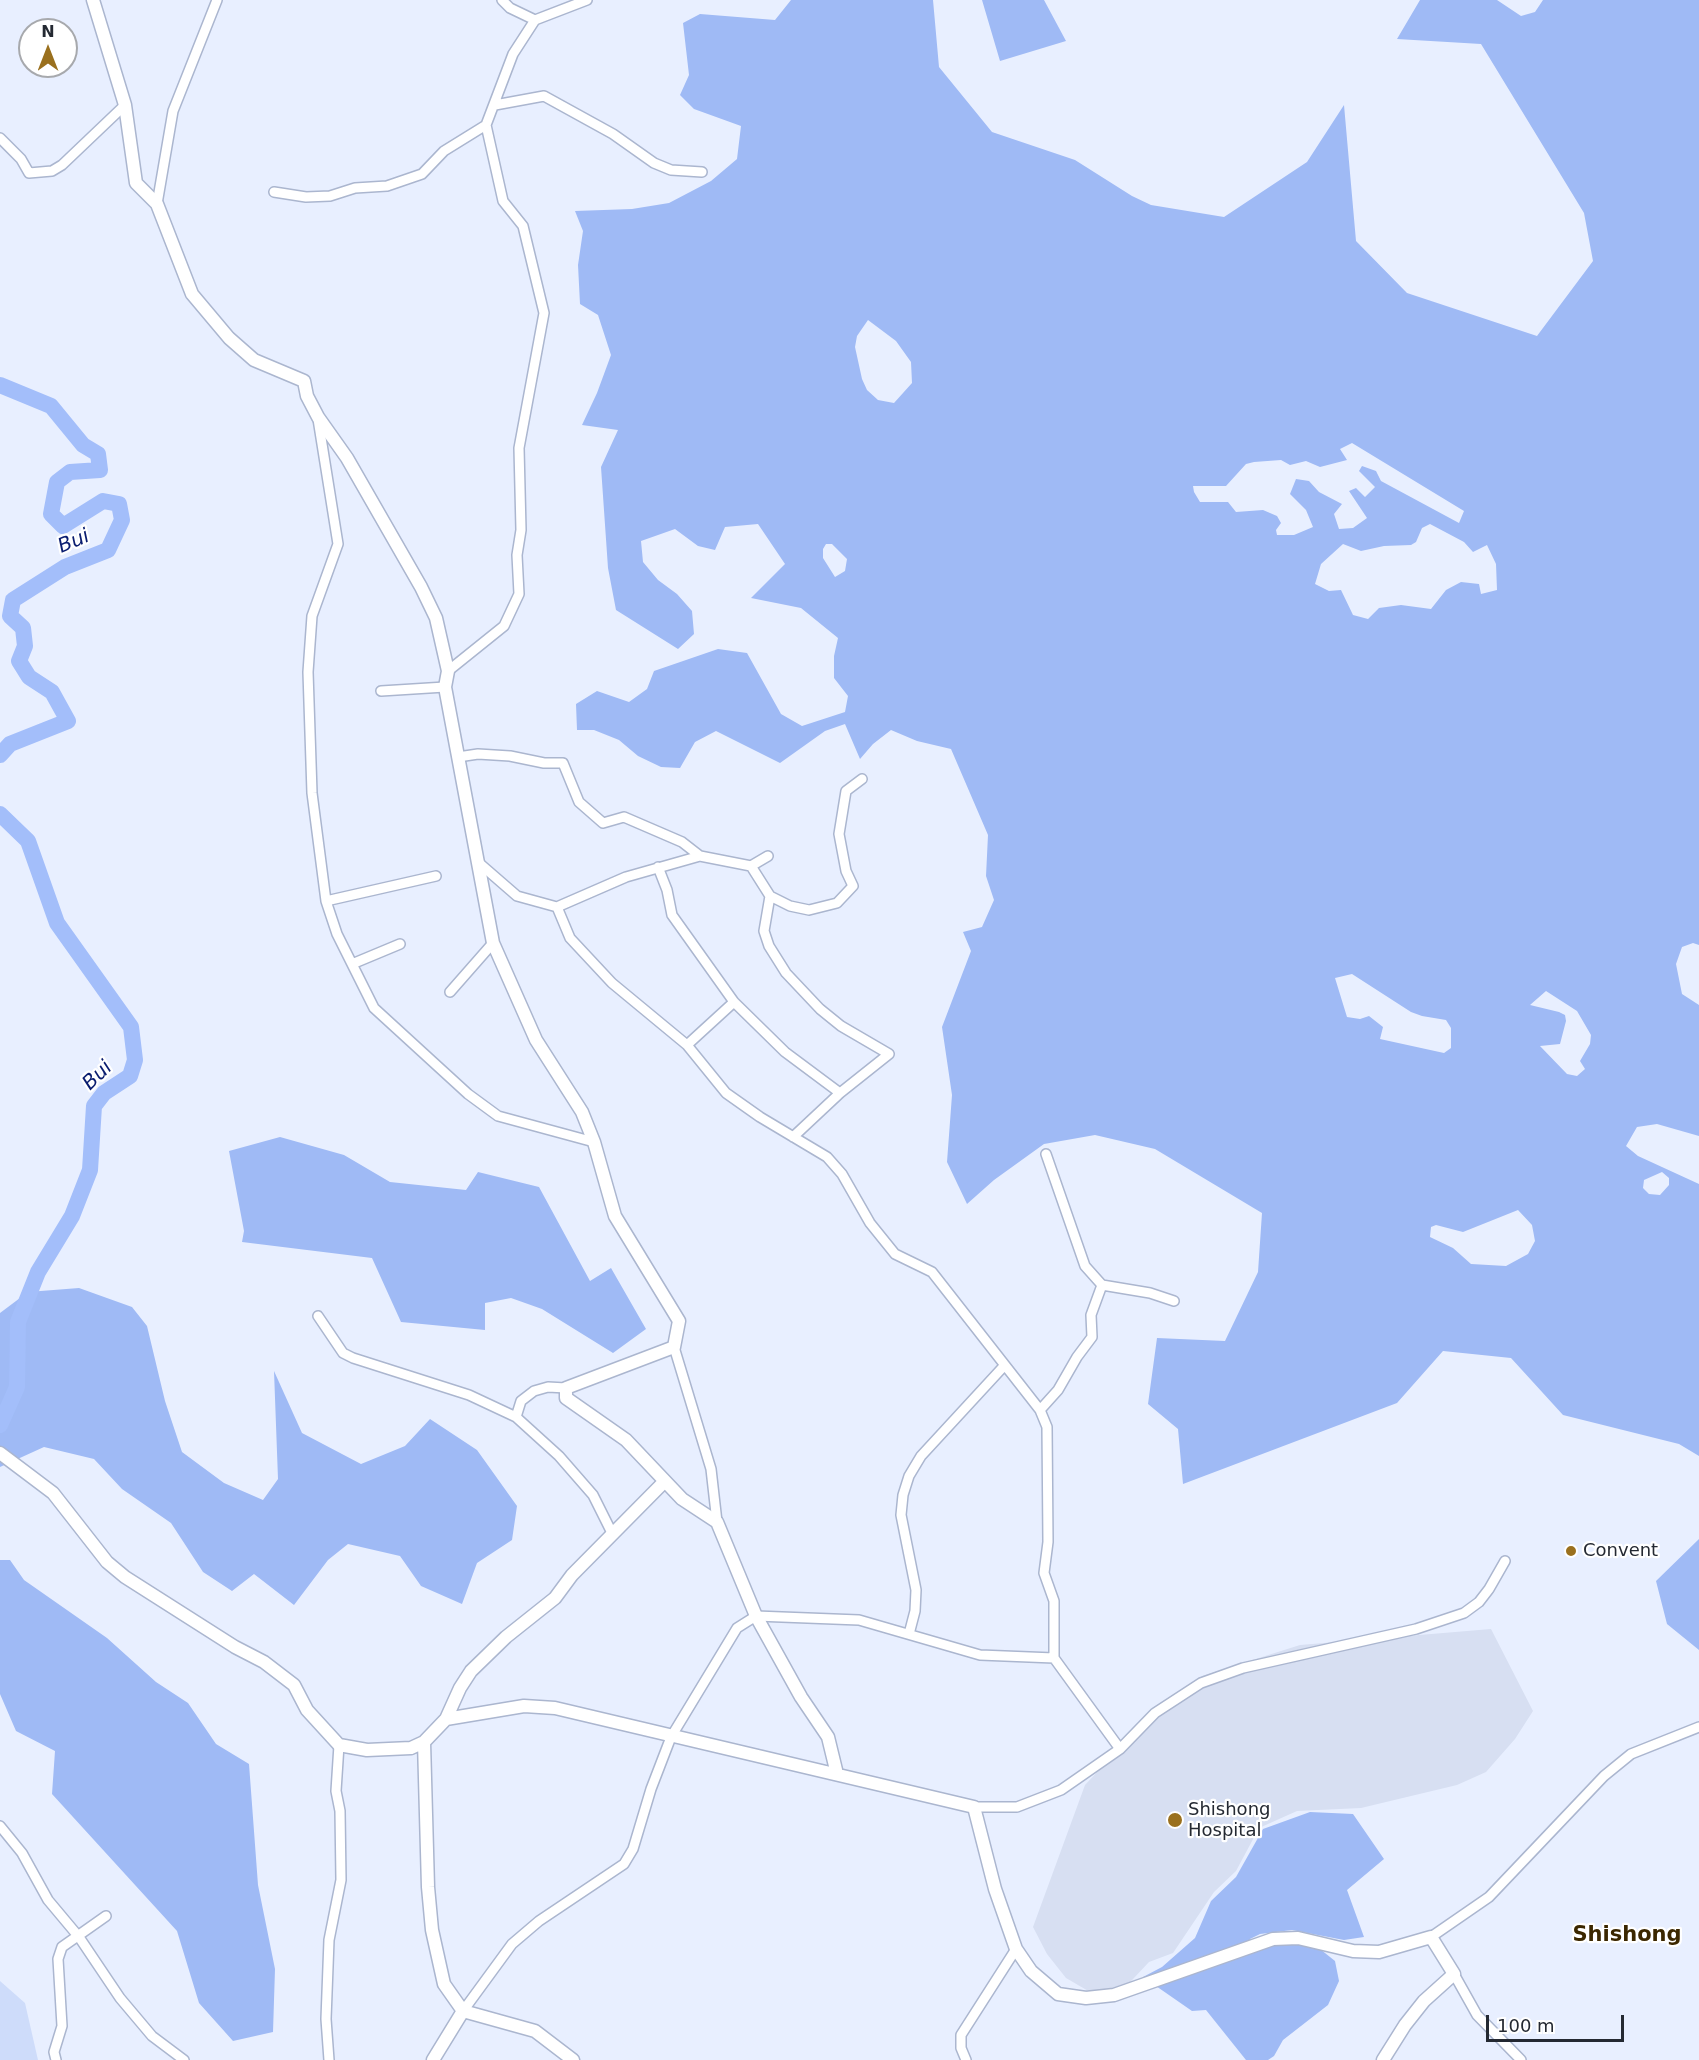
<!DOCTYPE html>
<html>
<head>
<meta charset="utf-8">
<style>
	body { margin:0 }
	#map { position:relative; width:1699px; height:2060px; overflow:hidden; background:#e8efff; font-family:"DejaVu Sans",sans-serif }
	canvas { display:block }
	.north { position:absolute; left:18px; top:18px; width:60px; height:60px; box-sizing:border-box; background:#fff; border:2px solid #a7a9ad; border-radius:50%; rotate:0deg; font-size:16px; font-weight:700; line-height:24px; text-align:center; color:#242932 }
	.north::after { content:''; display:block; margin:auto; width:21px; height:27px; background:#9a701e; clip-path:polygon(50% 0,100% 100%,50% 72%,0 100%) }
	.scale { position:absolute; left:1486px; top:2015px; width:138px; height:27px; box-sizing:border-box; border:3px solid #242932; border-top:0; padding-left:8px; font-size:18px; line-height:21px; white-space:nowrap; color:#242932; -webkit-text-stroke:4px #fff; paint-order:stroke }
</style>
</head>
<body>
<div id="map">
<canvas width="1699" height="2060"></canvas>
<div class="north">N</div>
<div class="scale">100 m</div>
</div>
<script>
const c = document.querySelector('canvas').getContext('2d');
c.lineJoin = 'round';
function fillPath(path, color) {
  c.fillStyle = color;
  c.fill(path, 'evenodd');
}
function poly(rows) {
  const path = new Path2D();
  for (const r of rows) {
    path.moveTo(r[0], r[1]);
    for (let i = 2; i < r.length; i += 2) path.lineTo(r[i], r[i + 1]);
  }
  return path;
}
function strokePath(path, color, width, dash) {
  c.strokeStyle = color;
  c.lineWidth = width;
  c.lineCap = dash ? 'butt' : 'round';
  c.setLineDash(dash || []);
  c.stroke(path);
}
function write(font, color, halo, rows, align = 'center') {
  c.font = font + ' "DejaVu Sans",sans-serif';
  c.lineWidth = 4.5;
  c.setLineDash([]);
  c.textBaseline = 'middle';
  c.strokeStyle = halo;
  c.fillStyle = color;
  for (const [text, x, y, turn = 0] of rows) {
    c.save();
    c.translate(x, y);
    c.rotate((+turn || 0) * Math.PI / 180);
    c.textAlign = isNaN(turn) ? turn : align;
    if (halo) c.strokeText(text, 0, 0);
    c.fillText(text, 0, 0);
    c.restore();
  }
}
fillPath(poly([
	[1491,1629,1533,1711,1515,1739,1486,1772,1457,1785,1361,1808,1297,1811,1259,1828,1236,1871,1214,1892,1173,1953,1149,1962,1118,1995,1090,1992,1066,1978,1047,1954,1033,1927,1085,1785,1150,1716,1202,1676,1300,1645]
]), '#d7dff2');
fillPath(poly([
	[0,1981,25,2003,38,2060,0,2060]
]), '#cedcfa');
fillPath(poly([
	[791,0,933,0,939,67,992,132,1075,160,1132,196,1151,205,1224,217,1307,162,1344,105,1356,241,1407,293,1537,336,1593,261,1584,213,1481,44,1397,39,1420,0,1497,0,1521,16,1535,12,1543,0,1699,0,1699,945,1693,943,1682,947,1676,964,1682,994,1699,1005,1699,1136,1657,1124,1637,1127,1626,1146,1638,1156,1699,1184,1699,1456,1679,1444,1563,1415,1511,1358,1443,1351,1397,1403,1183,1484,1178,1429,1148,1404,1157,1338,1225,1341,1258,1272,1262,1213,1155,1149,1095,1135,1044,1144,994,1180,967,1204,947,1162,952,1095,942,1027,971,951,963,932,982,927,994,900,986,876,988,835,951,749,917,741,891,730,873,744,860,759,845,724,825,731,780,763,716,731,695,742,680,768,661,767,638,756,619,740,594,730,577,730,576,704,597,691,629,702,647,689,654,671,718,649,747,653,781,714,802,726,845,712,848,696,834,678,834,656,838,638,801,608,751,598,785,564,758,524,725,527,715,550,698,546,675,529,641,541,643,562,658,580,677,594,692,611,694,634,678,649,616,610,608,568,601,467,618,430,582,425,597,393,611,355,598,315,580,304,578,265,583,231,575,211,632,209,669,203,711,181,737,159,741,126,694,109,680,95,689,75,683,23,700,14,775,20],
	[868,320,896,341,911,362,912,383,894,403,878,400,867,390,862,379,855,347,857,336],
	[1352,443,1464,511,1459,523,1381,481,1376,471,1362,466,1359,471,1375,487,1365,497,1356,488,1349,491,1367,518,1353,528,1339,529,1334,514,1342,504,1319,492,1309,481,1296,479,1290,494,1306,510,1313,527,1294,535,1277,535,1276,530,1281,523,1277,516,1263,510,1236,512,1228,502,1200,502,1194,492,1193,486,1226,486,1246,464,1254,462,1281,460,1290,465,1306,461,1320,467,1347,460,1340,449],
	[1430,524,1464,542,1473,552,1487,545,1496,564,1497,590,1481,594,1479,584,1461,582,1446,590,1431,609,1401,605,1379,608,1368,619,1353,615,1341,590,1329,591,1315,584,1321,564,1343,544,1361,551,1384,546,1411,545,1416,542,1422,528],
	[826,544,832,544,847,559,845,571,835,577,823,558,823,549],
	[1352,974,1411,1012,1422,1016,1446,1020,1451,1028,1451,1048,1444,1053,1380,1039,1383,1027,1369,1016,1360,1019,1347,1017,1335,978],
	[1546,991,1577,1011,1591,1035,1590,1044,1580,1061,1585,1069,1577,1076,1567,1074,1540,1046,1560,1044,1566,1021,1565,1015,1559,1012,1530,1005],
	[1662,1172,1669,1178,1669,1185,1660,1195,1649,1194,1643,1188,1644,1180],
	[1518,1210,1532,1225,1535,1241,1528,1254,1506,1266,1471,1264,1453,1248,1430,1237,1431,1227,1436,1225,1463,1232],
	[982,0,1044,0,1066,41,1000,61],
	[280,1137,344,1155,390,1182,466,1190,478,1172,539,1187,590,1281,611,1268,646,1329,613,1353,542,1309,511,1298,485,1303,485,1330,401,1322,372,1258,242,1242,244,1231,229,1151],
	[79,1288,132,1307,147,1326,165,1401,182,1452,224,1483,263,1500,278,1479,274,1371,302,1433,361,1464,405,1446,430,1419,477,1450,517,1506,512,1540,477,1563,462,1604,421,1586,400,1556,348,1544,328,1560,294,1605,254,1574,232,1591,203,1572,171,1523,122,1489,94,1459,44,1447,0,1467,0,1313,28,1292],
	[1699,1539,1699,1650,1667,1624,1656,1581],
	[0,1560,10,1560,24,1580,107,1638,156,1682,188,1703,216,1744,249,1764,258,1885,275,1969,273,2032,233,2041,199,2003,177,1931,52,1794,55,1751,16,1731,0,1694],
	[1310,1812,1353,1814,1384,1859,1347,1890,1364,1937,1344,1940,1292,1930,1260,1934,1250,1939,1248,1951,1279,1940,1315,1945,1335,1961,1339,1981,1328,2005,1283,2040,1274,2056,1268,2060,1246,2060,1206,2010,1192,2011,1143,1977,1162,1967,1195,1938,1211,1901,1236,1877,1263,1829]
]), '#9fbaf5');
strokePath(poly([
	[0,385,51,406,83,445,98,454,100,470,70,472,57,482,51,514,63,526,103,501,119,504,122,520,108,550,65,567,13,600,10,616,23,628,25,646,19,661,29,677,52,692,68,721,10,744,0,755],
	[0,814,28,841,57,923,131,1027,135,1060,130,1076,104,1093,94,1106,90,1170,72,1216,38,1272,18,1322,17,1387,0,1425]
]), '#a3befa', 16);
const street = poly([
	[502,0,510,8,535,20],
	[495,105,544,96,613,134,654,163,671,170,702,172],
	[0,138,21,159,29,173,52,171,62,165,125,105],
	[274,192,306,197,330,196,355,188,387,186,422,174,444,151,486,125],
	[157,204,173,111,217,0],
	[318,419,338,544,312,616,308,672,312,793,326,901,337,934,374,1008,468,1094,498,1116,594,1142],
	[448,671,504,626,519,594,517,555,521,530,519,448,544,313,523,226,503,201,486,125,513,54,535,20,587,0],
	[381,691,445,687],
	[458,757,478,754,510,756,544,763,563,763,579,802,603,823,624,817,682,842,700,856],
	[479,863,517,896,557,907,570,938,612,983,687,1045,726,1093,760,1117,827,1157,842,1174,870,1223,895,1254,932,1272,1040,1410,1047,1427,1048,1542,1044,1573,1054,1601,1054,1658,1120,1749],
	[751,866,770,896,790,906,809,910,837,903,853,886,846,871,839,834,846,791,862,779],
	[658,867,667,890,672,915,734,1002,785,1052,840,1093],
	[770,896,764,931,769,946,786,973,820,1009,841,1026,889,1054,840,1093,793,1137],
	[326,901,436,876],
	[557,907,626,877,700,856,751,866,768,856],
	[352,964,400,944],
	[450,992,493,943],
	[687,1045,734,1002],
	[1102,1285,1150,1293,1174,1301],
	[318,1316,343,1353,353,1358,469,1395,516,1417,559,1456,593,1495,612,1533],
	[674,1347,711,1469,717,1522],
	[1040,1410,1058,1390,1077,1357,1092,1337,1091,1315,1102,1285,1085,1266,1046,1154],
	[516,1417,521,1401,534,1391,548,1387,566,1388],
	[909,1634,915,1611,916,1590,901,1515,903,1495,909,1476,921,1456,1004,1366],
	[974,1807,1017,1807,1061,1790,1120,1749,1155,1713,1201,1683,1243,1668,1416,1629,1464,1613,1479,1602,1489,1589,1505,1561],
	[0,1826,22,1853,48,1900,79,1937,120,1998,152,2036,184,2060],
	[1431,1937,1489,1897,1604,1776,1631,1754,1699,1727],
	[1454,1974,1477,2015,1521,2060],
	[463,2011,512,1944,539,1921,624,1864,633,1849,651,1789,671,1737,737,1628,756,1616,859,1620,980,1655,1054,1658],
	[56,2060,54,2052,62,2026,58,1959,62,1947,106,1916],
	[329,2060,326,2019,329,1940,341,1880,340,1811,336,1791,339,1745],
	[966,2060,961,2048,961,2035,1016,1949]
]);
const secondary = poly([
	[93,0,125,105,136,183,157,204,192,294,229,338,254,360,304,381,307,396,318,417,347,458,421,587,436,618,448,671,445,687,493,943,536,1040,582,1112,594,1142,615,1216,679,1321,674,1347,566,1388,566,1398,626,1440,682,1499,717,1522,756,1616,801,1697,828,1737,837,1774],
	[0,1453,53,1493,107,1562,125,1577,235,1647,264,1662,294,1685,307,1710,339,1745,367,1750,411,1748,424,1742,446,1719,460,1688,471,1671,506,1637,555,1598,572,1575,664,1482],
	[446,1719,524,1706,555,1708,974,1807,995,1889,1016,1949,1031,1971,1058,1994,1086,1998,1114,1995,1273,1939,1298,1938,1353,1951,1379,1952,1431,1937,1454,1974,1424,2001,1405,2025,1383,2060],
	[424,1742,428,1887,432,1930,444,1984,463,2011,535,2031,573,2060],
	[433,2060,463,2011]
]);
strokePath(street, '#abb6cf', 12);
strokePath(secondary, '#abb6cf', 15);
strokePath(street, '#fff', 9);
strokePath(secondary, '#fff', 12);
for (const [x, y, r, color] of [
	[1571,1551,6,"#9a701e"],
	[1175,1820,8,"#9a701e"]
]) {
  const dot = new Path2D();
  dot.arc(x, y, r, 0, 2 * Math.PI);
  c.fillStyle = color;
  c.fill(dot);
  strokePath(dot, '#fff', 2);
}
write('18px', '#242932', '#fff', [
	["Convent",1583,1551],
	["Shishong",1188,1810],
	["Hospital",1188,1831]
], 'left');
write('italic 20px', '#091c6f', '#fff', [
	["Bui",74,542,-23],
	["Bui",98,1076,-44]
]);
write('bold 21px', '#3b2700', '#fff', [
	["Shishong",1627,1936]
]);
</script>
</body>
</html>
